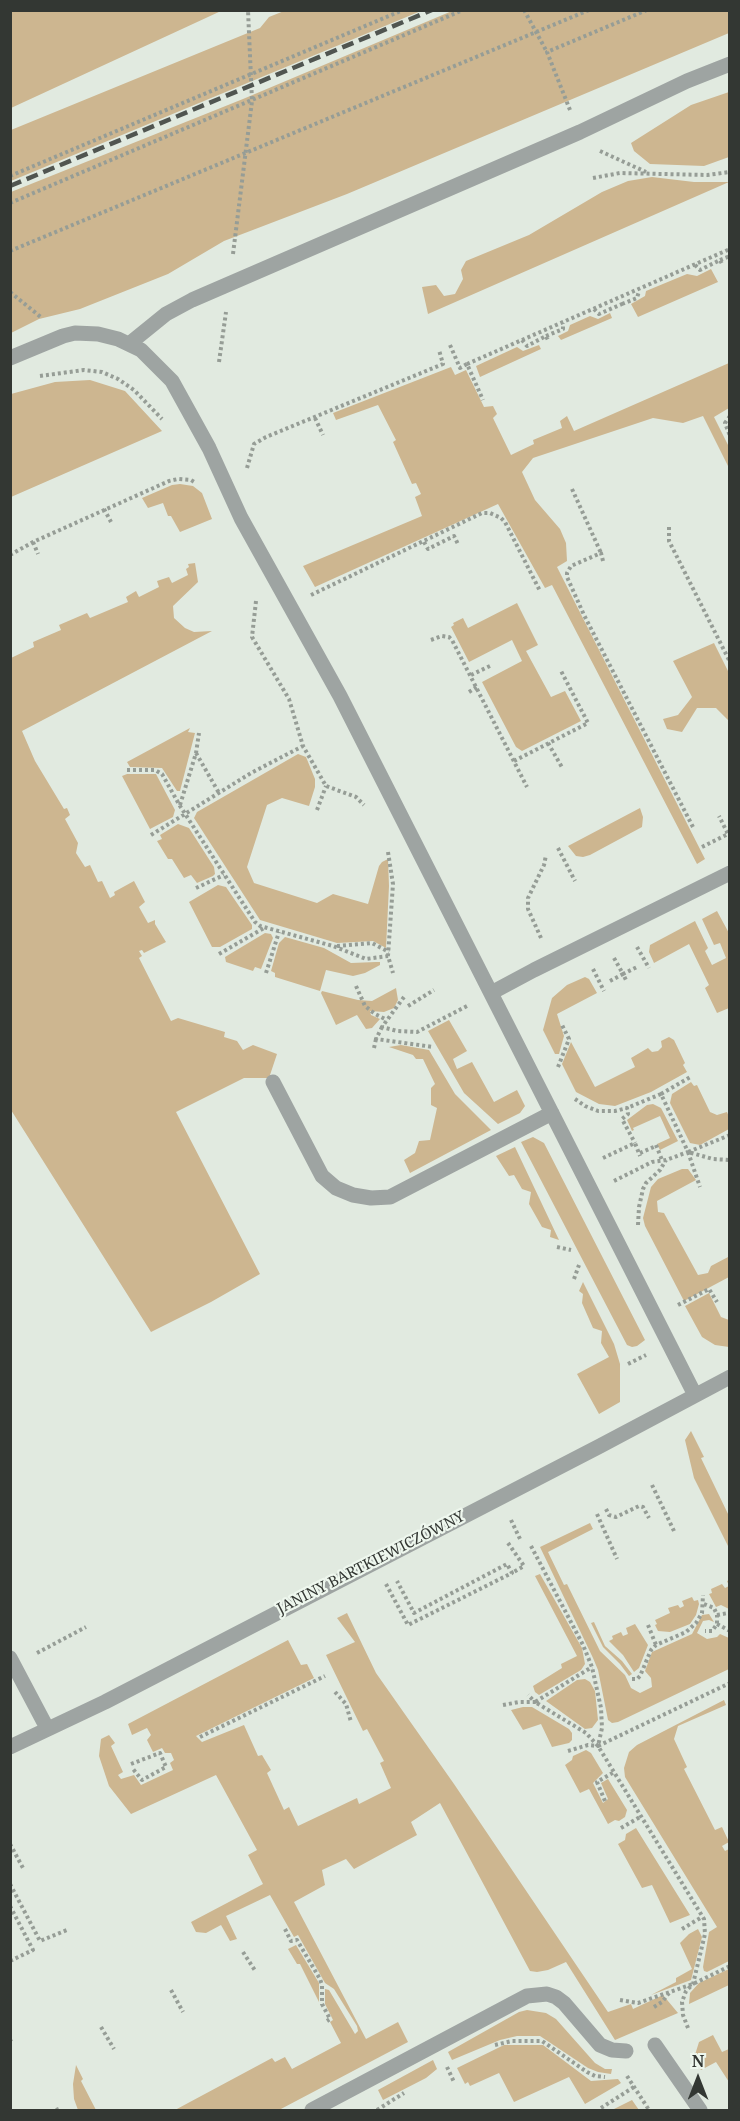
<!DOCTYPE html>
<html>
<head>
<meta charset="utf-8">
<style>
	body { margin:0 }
	#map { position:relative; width:740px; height:2121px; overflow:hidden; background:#e1eae0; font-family:"Noto Serif",serif }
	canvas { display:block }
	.frame { position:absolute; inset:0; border:12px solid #333733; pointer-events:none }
	.north { position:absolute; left:668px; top:2049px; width:60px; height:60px; -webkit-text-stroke:4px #eef7ee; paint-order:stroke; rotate:0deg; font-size:16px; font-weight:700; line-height:24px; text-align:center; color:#333733 }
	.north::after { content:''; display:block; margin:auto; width:21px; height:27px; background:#333733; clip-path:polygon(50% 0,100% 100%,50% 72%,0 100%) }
</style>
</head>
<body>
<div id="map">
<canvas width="740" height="2121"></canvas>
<div class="frame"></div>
<div class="north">N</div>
</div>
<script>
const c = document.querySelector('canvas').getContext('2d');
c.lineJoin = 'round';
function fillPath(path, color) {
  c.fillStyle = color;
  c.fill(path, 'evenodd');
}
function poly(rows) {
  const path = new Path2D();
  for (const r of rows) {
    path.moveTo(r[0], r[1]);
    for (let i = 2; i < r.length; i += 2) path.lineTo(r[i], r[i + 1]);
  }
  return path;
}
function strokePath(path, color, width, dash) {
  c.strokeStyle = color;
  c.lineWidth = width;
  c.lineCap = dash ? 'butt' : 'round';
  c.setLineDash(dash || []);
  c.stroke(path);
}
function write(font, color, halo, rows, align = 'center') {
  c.font = font + ' "Noto Serif",serif';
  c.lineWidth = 4.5;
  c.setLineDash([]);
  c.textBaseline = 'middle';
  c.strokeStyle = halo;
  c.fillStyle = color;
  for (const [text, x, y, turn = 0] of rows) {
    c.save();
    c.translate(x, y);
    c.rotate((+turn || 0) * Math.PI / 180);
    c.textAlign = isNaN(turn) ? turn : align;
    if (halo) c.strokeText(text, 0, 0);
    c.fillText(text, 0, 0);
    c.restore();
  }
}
fillPath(poly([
	[11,10,221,10,221,11,11,108],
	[284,11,421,11,11,181,11,130,260,28,269,17],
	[452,11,729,11,729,33,347,194,224,241,168,274,80,309,39,319,11,333,11,192,243,99],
	[729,92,729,157,704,166,650,164,634,151,631,143,691,105],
	[652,177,694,182,729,182,428,314,422,287,436,285,444,296,455,294,463,279,461,270,466,261,529,235,602,192,628,181],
	[711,269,718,282,638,317,631,304,645,296,646,291,687,274,697,276],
	[610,313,612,318,561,340,558,336,568,331,570,325,590,316,598,319],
	[539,345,541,349,480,377,476,366,517,347,523,351],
	[729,363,729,408,714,417,729,447,729,468,703,416,683,423,653,418,533,458,522,472,535,500,560,529,566,543,567,561,557,567,705,859,697,864,552,585,545,588,498,504,315,587,303,566,422,516,415,497,421,494,416,483,412,484,393,442,396,440,378,405,336,420,333,413,451,367,455,375,466,370,484,407,493,406,497,414,493,418,511,455,534,444,533,440,562,428,560,421,567,416,574,431],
	[90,380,125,391,162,431,11,497,11,394,55,382],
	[180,484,193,486,202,493,212,519,180,532,171,516,168,516,163,503,148,508,142,498,172,485],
	[195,563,198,582,173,606,174,618,185,628,194,632,212,631,22,731,35,761,64,809,67,808,70,815,65,819,78,843,76,853,85,867,90,865,98,882,102,881,110,898,115,895,114,892,134,881,145,902,139,907,148,923,155,920,155,924,166,942,144,953,142,950,139,951,142,956,139,958,171,1021,178,1018,225,1032,224,1037,237,1041,243,1050,253,1045,277,1054,269,1078,244,1078,176,1112,260,1274,211,1302,151,1332,11,1110,11,658,34,647,33,642,61,630,59,625,87,613,90,618,128,602,126,597,136,591,139,597,159,587,157,581,169,577,172,583,188,575,186,569,189,567,188,564],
	[517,603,538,645,526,651,551,697,565,691,581,721,522,751,516,747,482,682,522,661,512,640,469,662,451,627,454,625,453,623,463,618,468,628],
	[714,643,729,673,729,721,716,708,697,708,682,732,667,729,663,719,678,715,692,697,673,661],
	[190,728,188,732,195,733,180,791,177,791,162,768,130,767,127,762],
	[298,754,306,757,315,779,315,787,309,806,282,798,267,805,247,867,254,883,317,903,333,894,368,904,379,866,382,862,388,859,389,886,386,948,373,941,337,943,260,920,194,818,197,812],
	[127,774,156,774,175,810,173,817,150,829,122,776],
	[640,808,643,817,642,827,590,855,583,857,576,856,568,846],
	[178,824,189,828,214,867,215,874,213,876,197,883,191,875,184,878,172,859,168,859,157,841,162,839,160,835],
	[218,885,226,887,252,925,252,929,220,947,212,947,189,902],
	[717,911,730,935,729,1008,717,1013,705,988,709,985,689,944,654,963,649,952,650,945,695,921,708,948,705,951,712,965,726,958,720,943,714,945,702,919],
	[265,933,271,934,273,938,261,969,255,967,253,971,226,962,225,957],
	[285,937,324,948,351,963,376,962,380,962,380,965,365,973,353,976,326,970,320,991,275,977,275,973,271,971,279,943],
	[585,977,589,979,597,993,557,1014,564,1036,559,1054,555,1054,543,1030,552,998,567,985],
	[396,988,398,1000,394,1008,384,1012,370,1011,371,1015,380,1019,372,1028,366,1029,357,1015,336,1025,321,993,322,991,358,1000,372,1001],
	[449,1020,467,1051,453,1059,457,1069,472,1062,494,1102,517,1090,525,1106,520,1113,498,1124,464,1093,428,1031],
	[669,1037,674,1040,685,1063,683,1065,687,1072,651,1092,615,1106,599,1104,576,1092,562,1064,571,1042,595,1087,635,1067,631,1058,648,1048,652,1052,658,1051,662,1047,661,1041],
	[401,1045,429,1050,455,1094,491,1130,410,1173,404,1160,415,1153,419,1141,430,1140,437,1108,431,1105,431,1088,435,1084,423,1059,416,1059,413,1055,389,1047],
	[691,1082,694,1086,697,1085,710,1112,717,1115,727,1112,729,1117,729,1129,700,1145,690,1143,670,1103,672,1094],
	[653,1104,661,1108,678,1141,660,1150,657,1144,670,1138,660,1116,633,1128,634,1130,632,1131,627,1120,647,1105],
	[533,1137,544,1143,645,1340,637,1346,632,1347,627,1345,521,1142],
	[515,1147,559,1240,550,1237,551,1230,542,1227,529,1204,531,1192,522,1189,514,1175,509,1176,496,1156],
	[682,1169,688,1169,696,1180,657,1201,658,1212,664,1213,698,1275,708,1273,711,1266,730,1256,729,1277,684,1301,645,1226,643,1218,651,1187,658,1179],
	[583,1282,614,1344,620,1364,620,1402,599,1414,577,1374,609,1357,601,1343,602,1331,593,1328,582,1303,583,1294,579,1291],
	[709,1293,721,1317,729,1320,729,1347,715,1345,702,1337,685,1306],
	[691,1431,704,1457,701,1458,729,1516,729,1548,694,1478,685,1440],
	[590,1523,593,1529,548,1552,564,1585,567,1584,600,1651,625,1675,631,1688,640,1693,652,1687,651,1678,645,1671,652,1652,692,1634,702,1615,709,1614,714,1622,709,1620,703,1621,697,1633,707,1639,717,1637,720,1634,729,1638,729,1669,618,1722,612,1723,608,1720,598,1670,593,1658,540,1547],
	[540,1574,582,1648,585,1664,581,1670,539,1695,535,1692,533,1686,562,1668,561,1664,577,1656,535,1576],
	[729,1580,729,1609,721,1605,716,1607,709,1594,712,1593,711,1589,722,1584,725,1588,729,1586,727,1581],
	[692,1597,694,1601,698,1600,699,1604,696,1615,690,1624,670,1632,658,1631,655,1625,657,1624,655,1620,670,1613,668,1608,678,1605,680,1608,684,1606,682,1601],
	[347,1613,376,1673,454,1784,608,2012,631,2004,633,2009,663,1995,678,2013,615,2040,566,1962,548,1970,537,1972,530,1971,440,1803,411,1822,417,1835,354,1869,346,1859,322,1870,325,1885,294,1902,366,2039,398,2022,408,2042,279,2110,175,2110,272,2058,275,2062,285,2057,292,2069,341,2043,330,2022,333,2020,325,2004,325,1989,329,1990,355,2034,358,2031,357,2026,334,1989,325,1983,298,1935,294,1937,270,1895,226,1916,237,1939,230,1941,221,1925,206,1933,196,1932,191,1922,263,1884,248,1855,257,1850,216,1775,131,1814,109,1786,99,1756,101,1739,109,1735,115,1743,111,1746,123,1772,118,1775,121,1779,134,1775,141,1785,173,1770,170,1763,174,1760,171,1753,165,1753,162,1748,153,1752,147,1740,151,1735,147,1728,132,1735,128,1724,288,1640,301,1665,307,1664,314,1678,196,1736,202,1742,244,1725,258,1756,262,1755,271,1770,267,1773,284,1810,289,1807,298,1826,357,1798,359,1804,391,1788,380,1763,384,1761,367,1729,363,1731,326,1655,355,1642,337,1618],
	[594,1622,605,1646,622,1661,632,1674,629,1676,620,1664,603,1647,591,1623],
	[635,1624,648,1645,639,1668,634,1672,623,1655,609,1641,613,1639,612,1636,621,1632,623,1636,628,1634,626,1628],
	[585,1679,590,1682,595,1691,598,1720,592,1728,585,1729,546,1701,577,1680],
	[724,1700,726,1705,678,1726,674,1739,687,1767,684,1769,715,1830,722,1827,729,1842,722,1846,725,1851,729,1849,729,1961,707,1972,704,1971,703,1967,709,1932,717,1927,625,1777,624,1768,629,1752,637,1745],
	[523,1707,532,1707,569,1729,572,1733,572,1740,569,1743,552,1747,541,1724,523,1730,511,1710],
	[586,1750,591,1753,603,1773,593,1783,603,1803,608,1799,601,1783,608,1779,627,1810,625,1817,619,1821,615,1820,608,1824,589,1789,580,1793,565,1765,572,1760,573,1756],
	[636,1828,690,1915,670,1923,652,1885,642,1888,618,1844,625,1840,626,1834],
	[698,1929,702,1937,691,1980,651,1995,676,1982,676,1978,692,1969,680,1943,689,1934],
	[296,1945,319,1983,319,2002,300,1964,297,1964,288,1949],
	[729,1969,729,1985,689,2004,690,1993,699,1983],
	[527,2010,546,2013,556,2019,595,2063,605,2069,612,2069,611,2074,598,2072,588,2068,540,2036,517,2036,500,2040,452,2060,448,2052,519,2012],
	[713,2035,722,2052,729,2049,729,2082,716,2062,701,2070,694,2058,699,2042],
	[504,2045,543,2045,591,2081,618,2079,621,2083,585,2104,569,2077,514,2102,499,2073,470,2086,468,2082,465,2084,457,2068],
	[433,2060,437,2069,426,2078,383,2100,378,2090],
	[76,2065,83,2079,81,2081,96,2110,78,2110,74,2099,73,2084],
	[632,2100,639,2110,612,2110]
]), '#cdb690');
strokePath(poly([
	[233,10,241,10],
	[524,10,547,52],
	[570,110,547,52,647,10],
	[600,151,646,172],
	[10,176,403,10],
	[593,178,620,173,707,175,730,172],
	[10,203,463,10],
	[10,251,589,10],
	[233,254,252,101,248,10],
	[720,260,730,256],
	[695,265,700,270,720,260,722,264],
	[10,292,42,318],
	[622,304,637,298,639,291],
	[594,309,599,314,622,304,623,307],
	[546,336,563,329,563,323],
	[522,340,527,346,546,336,548,340],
	[450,345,460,368,467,364,483,400],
	[219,362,226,312],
	[467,364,730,249],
	[40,376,84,370,102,372,118,379,134,390,162,419],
	[730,416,725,423,730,436],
	[315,418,323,435],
	[247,468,254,444,266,437,443,364,439,350],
	[572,489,601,553],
	[104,509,111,522],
	[669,527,669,541,730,662],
	[33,542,38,554],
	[424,542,428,549,454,536,458,544],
	[10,555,33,542,169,481,178,479,191,480,196,483],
	[603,561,601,553,571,566,567,573,567,577,584,615,694,829],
	[311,595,482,513,490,513,501,518,505,522,540,591],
	[256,601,252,637,289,699,303,746,326,786,356,797,364,805],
	[431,640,442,636,449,637,452,640,527,787],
	[471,675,492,665],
	[469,692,477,687],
	[548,743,563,769],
	[196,753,219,793],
	[514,761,588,723,560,669],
	[127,770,155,770,162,774,180,806,255,922,260,926,333,946,366,959,388,956],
	[180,805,196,753,199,733],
	[317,810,326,786],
	[151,835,251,773,303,746],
	[702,847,728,834,719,816],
	[558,848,575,881],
	[388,852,393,884,388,956,393,973],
	[196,888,224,875],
	[541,938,528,909,528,898,544,865,546,855],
	[337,946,372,943,389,952],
	[637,947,649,968],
	[219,954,264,928],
	[614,958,623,974,637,967],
	[593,969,604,991],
	[266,973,279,932],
	[610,981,623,974,626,980],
	[356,986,365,1006,375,1014,387,1020],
	[404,997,382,1027,397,1031,417,1032,469,1005],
	[408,1006,434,990],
	[382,1027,376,1039,433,1047],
	[374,1048,376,1039],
	[558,1067,569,1039,562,1025,564,1024],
	[661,1094,692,1076],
	[575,1099,585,1106,598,1111,615,1111,627,1108,628,1114,622,1119,635,1143],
	[730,1135,688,1152,713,1159,730,1160],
	[656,1145,662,1160],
	[688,1152,700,1187],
	[640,1153,656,1146],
	[603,1158,635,1143,640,1156],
	[614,1181,652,1162,666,1160,688,1152,661,1094,627,1108],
	[638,1225,639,1207,643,1189,646,1183,660,1170,666,1160],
	[557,1247,571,1250],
	[574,1279,579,1265],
	[678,1305,709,1289,717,1302],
	[628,1364,646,1355],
	[652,1485,674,1531],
	[606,1509,609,1515,616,1517,639,1506,643,1507,649,1518],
	[597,1514,617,1559],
	[511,1520,520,1539],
	[508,1543,524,1566,512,1573],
	[531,1546,583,1645,592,1667,601,1708,602,1728,598,1746,586,1733,535,1702,592,1667],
	[386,1584,408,1625,512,1573,507,1564,414,1613,397,1581],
	[704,1604,714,1608,717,1615,717,1624,712,1631,705,1631],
	[717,1615,728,1613],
	[717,1624,730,1631],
	[648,1625,656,1645],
	[37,1653,86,1627],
	[632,1679,637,1679,640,1676,651,1650,656,1645,686,1632,696,1623,702,1613,703,1595],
	[335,1692,346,1704,351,1722],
	[503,1705,519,1702,535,1702,528,1695],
	[200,1737,325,1676],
	[568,1751,588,1745,597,1746],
	[131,1764,160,1753,166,1767,142,1780,133,1769],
	[605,1801,597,1782,614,1772],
	[621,1828,640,1817],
	[10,1844,23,1868],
	[10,1884,40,1941,67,1930],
	[10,1906,33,1950,10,1961],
	[285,1929,291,1941,297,1940,320,1979,322,1985,322,2004,330,2019,327,2021],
	[682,1929,702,1917],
	[243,1952,256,1972],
	[171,1990,183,2012],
	[620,2000,638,2003,693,1984,730,1966],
	[654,2007,662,2002,669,1993],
	[101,2027,114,2049],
	[688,2028,683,2015,682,2002,686,1991,693,1984,705,1934,704,1919,598,1746,730,1683],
	[10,2040,12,2039],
	[495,2045,512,2041,542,2041,587,2072,595,2076,605,2077],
	[447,2067,454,2082],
	[627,2076,649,2110],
	[601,2108,634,2087],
	[56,2110,61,2108],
	[377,2110,404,2093]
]), '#969d96', 4, [3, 3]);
strokePath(poly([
	[129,344,166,314,192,300,580,132,687,81,730,64],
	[10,358,63,336,75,333,98,334,118,339,141,350,172,381,209,448,241,518,340,696,695,1395],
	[491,993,534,970,730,873],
	[273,1082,322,1176,336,1188,353,1195,371,1198,390,1197,552,1113],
	[10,1658,47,1728],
	[10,1747,105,1702,600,1446,730,1377],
	[655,2045,700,2110],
	[312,2110,527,1996,547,1994,556,1997,564,2003,600,2045,612,2050,626,2051]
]), '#9ea4a2', 15);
strokePath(poly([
	[10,186,432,10]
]), '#505550', 4.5, [12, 6]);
write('15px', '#333733', '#eef7ee', [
	["JANINY BARTKIEWICZÓWNY",371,1563,-27]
]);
</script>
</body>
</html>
